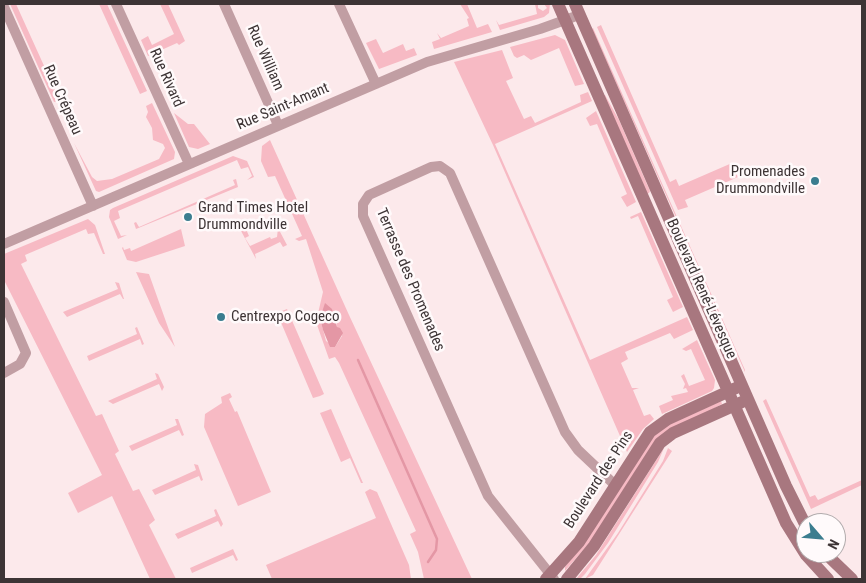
<!DOCTYPE html>
<html>
<head>
<meta charset="utf-8">
<style>
	body { margin:0 }
	#map { position:relative; width:866px; height:583px; overflow:hidden; background:#fce9eb; font-family:"Roboto Condensed",sans-serif }
	canvas { display:block }
	.frame { position:absolute; inset:0; border:5px solid #3d3435; pointer-events:none }
	.north { position:absolute; left:796px; top:513px; width:50px; height:50px; box-sizing:border-box; background:#fffafb; border:1px solid #b1abac; border-radius:50%; rotate:117deg; font-size:14px; font-weight:700; line-height:20px; text-align:center; color:#3d3435 }
	.north::after { content:''; display:block; margin:auto; width:18px; height:22px; background:#3b7d8f; clip-path:polygon(50% 0,100% 100%,50% 72%,0 100%) }
</style>
</head>
<body>
<div id="map">
<canvas width="866" height="583"></canvas>
<div class="frame"></div>
<div class="north">N</div>
</div>
<script>
const c = document.querySelector('canvas').getContext('2d');
c.lineJoin = 'round';
function fillPath(path, color) {
  c.fillStyle = color;
  c.fill(path, 'evenodd');
}
function poly(rows) {
  const path = new Path2D();
  for (const r of rows) {
    path.moveTo(r[0], r[1]);
    for (let i = 2; i < r.length; i += 2) path.lineTo(r[i], r[i + 1]);
  }
  return path;
}
function strokePath(path, color, width, dash) {
  c.strokeStyle = color;
  c.lineWidth = width;
  c.lineCap = dash ? 'butt' : 'round';
  c.setLineDash(dash || []);
  c.stroke(path);
}
function write(font, color, halo, rows, align = 'center') {
  c.font = font + ' "Roboto Condensed",sans-serif';
  c.lineWidth = 5;
  c.setLineDash([]);
  c.textBaseline = 'middle';
  c.strokeStyle = halo;
  c.fillStyle = color;
  for (const [text, x, y, turn = 0] of rows) {
    c.save();
    c.translate(x, y);
    c.rotate((+turn || 0) * Math.PI / 180);
    c.textAlign = isNaN(turn) ? turn : align;
    if (halo) c.strokeText(text, 0, 0);
    c.fillText(text, 0, 0);
    c.restore();
  }
}
fillPath(poly([
	[10,4,16,4,60,101,54,102],
	[99,4,107,4,147,91,140,94],
	[160,4,168,4,185,41,179,45,177,43,148,56,141,40,148,36,152,45,174,34],
	[460,4,467,4,477,28,488,24,492,32,434,49,432,42,440,39,437,33,441,38,469,26,467,19,469,18],
	[535,4,538,4,538,8,543,11,547,8,544,4,550,4,549,13,544,17,500,30,496,20,499,25,537,14],
	[601,25,670,182,676,179,679,186,732,163,738,177,685,200,688,207,678,210,597,27],
	[593,28,745,370,745,372,592,29],
	[555,35,565,40,584,84,575,86,559,48,531,60,524,55,517,58,514,56,510,47],
	[376,39,383,53,403,44,406,51,414,48,417,55,379,69,366,43],
	[502,50,513,78,506,81,524,119,531,116,535,123,581,102,580,95,588,92,592,101,495,144,590,360,687,317,693,330,674,339,670,333,625,352,628,359,621,363,632,388,639,388,633,390,644,416,650,414,654,419,643,429,627,452,493,145,454,62],
	[605,95,619,120,650,191,649,193,647,194,602,96],
	[152,103,175,152,174,159,99,192,96,191,74,143,92,177,97,181,112,179,159,159,165,148,163,144,153,140,152,128,146,117,148,112,146,106],
	[596,111,636,202,627,207,621,197,627,194,597,124,590,126,586,118],
	[174,113,188,124,194,124,210,144,198,149,189,147],
	[270,140,349,315,472,579,424,579,418,552,410,534,416,531,339,363,335,357,329,359,316,322,323,292,306,239,299,241,295,239,302,236,275,176,268,177,261,161,262,146],
	[322,312,336,319,337,327,342,336,335,347,326,341,320,318],
	[233,156,247,161,254,177,247,180,252,176,248,167,241,169,237,160,118,211,120,218,114,221,121,236,127,235,118,239,109,217,110,210,113,208],
	[236,179,238,187,136,229,134,223,136,222,139,227,235,185,233,180],
	[641,212,683,307,673,312,667,300,673,297,638,216,631,219,630,217],
	[88,219,95,225,105,254,103,254,94,233,88,234,86,229,25,255,27,261,21,264,96,416,102,414,119,451,115,454,133,491,139,489,155,520,149,525,176,579,150,579,112,496,78,513,68,493,102,475,4,280,4,254],
	[245,227,249,236,245,238,250,246,270,237,271,239,277,237,278,228,287,245,283,247,280,242,266,249,255,254,256,259,240,229],
	[181,229,185,246,136,262,127,260,122,248,123,247,124,250,130,248,131,251],
	[136,272,149,274,175,347,159,323],
	[115,282,119,283,124,299,123,299,120,294,67,317,63,312,118,289],
	[287,309,324,394,320,396,313,398,277,313],
	[137,327,144,344,142,345,140,339,89,361,87,356,137,334,135,328],
	[697,340,715,380,714,388,712,391,662,414,659,406,673,400,671,396,688,392,686,388,683,389,685,384,681,376,684,374,689,386,705,380,691,349,686,351,682,349],
	[155,373,158,374,164,387,162,391,159,384,113,404,108,401,157,379],
	[230,393,232,397,229,399,235,412,237,411,271,492,238,506,204,427,205,414,222,403,221,397],
	[766,399,810,497,815,495,818,500,862,480,862,485,811,509,763,401],
	[721,401,722,404,654,442,591,541,565,571,565,567,644,447,661,428],
	[331,409,363,483,361,483,350,458,341,462,320,413],
	[175,419,178,419,184,435,182,436,179,430,132,451,129,446,177,425],
	[664,448,658,462,608,543,585,574,580,579,576,579,596,555],
	[668,448,672,451,593,575,585,579,618,533,663,461],
	[194,464,198,465,203,480,201,481,199,476,155,495,152,490,196,470],
	[370,489,377,492,409,565,411,579,272,579,266,565,376,518,365,492],
	[216,509,223,524,221,527,218,521,178,539,175,534,216,516,214,510],
	[233,549,238,560,236,561,233,555,192,573,190,568]
]), '#f7bac4');
fillPath(poly([
	[325,303,332,309,337,327,340,328,343,333,335,347,330,347,323,330,320,318]
]), '#e497a5');
strokePath(poly([
	[358,360,437,539,436,550,428,562]
]), '#e497a5', 2.5);
strokePath(poly([
	[116,4,189,164],
	[224,4,278,125],
	[339,4,376,84],
	[4,7,93,206],
	[4,244,427,62,540,29,579,15],
	[4,302,26,353,20,364,4,373],
	[554,579,488,496,363,216,363,204,369,195,431,167,440,166,450,173,565,432,578,450,615,485]
]), '#c19ea3', 10);
strokePath(poly([
	[558,4,786,523,806,555,828,579],
	[575,4,786,486,806,526],
	[825,553,852,579],
	[546,579,579,542,650,432,668,419,736,388],
	[567,579,594,546,660,443,673,433,742,402]
]), '#a8777f', 12);
for (const [x, y, r, color] of [
	[815,181,5,"#3b7d8f"],
	[188,217,5,"#3b7d8f"],
	[221,317,5,"#3b7d8f"]
]) {
  const dot = new Path2D();
  dot.arc(x, y, r, 0, 2 * Math.PI);
  c.fillStyle = color;
  c.fill(dot);
  strokePath(dot, '#fffafb', 2);
}
write('15px', '#3d3435', '#fffafb', [
	["Rue William",265,58,66],
	["Rue Rivard",166,78,66],
	["Rue Crépeau",62,100,66],
	["Rue Saint-Amant",283,107,-23],
	["Terrasse des Promenades",410,280,67],
	["Boulevard René-Lévesque",701,289,66],
	["Boulevard des Pins",599,480,-57]
]);
write('15px', '#3d3435', '#fffafb', [
	["Promenades",805,172,"right"],
	["Drummondville",805,189,"right"],
	["Grand Times Hotel",198,208],
	["Drummondville",198,225],
	["Centrexpo Cogeco",231,317]
], 'left');
</script>
</body>
</html>
